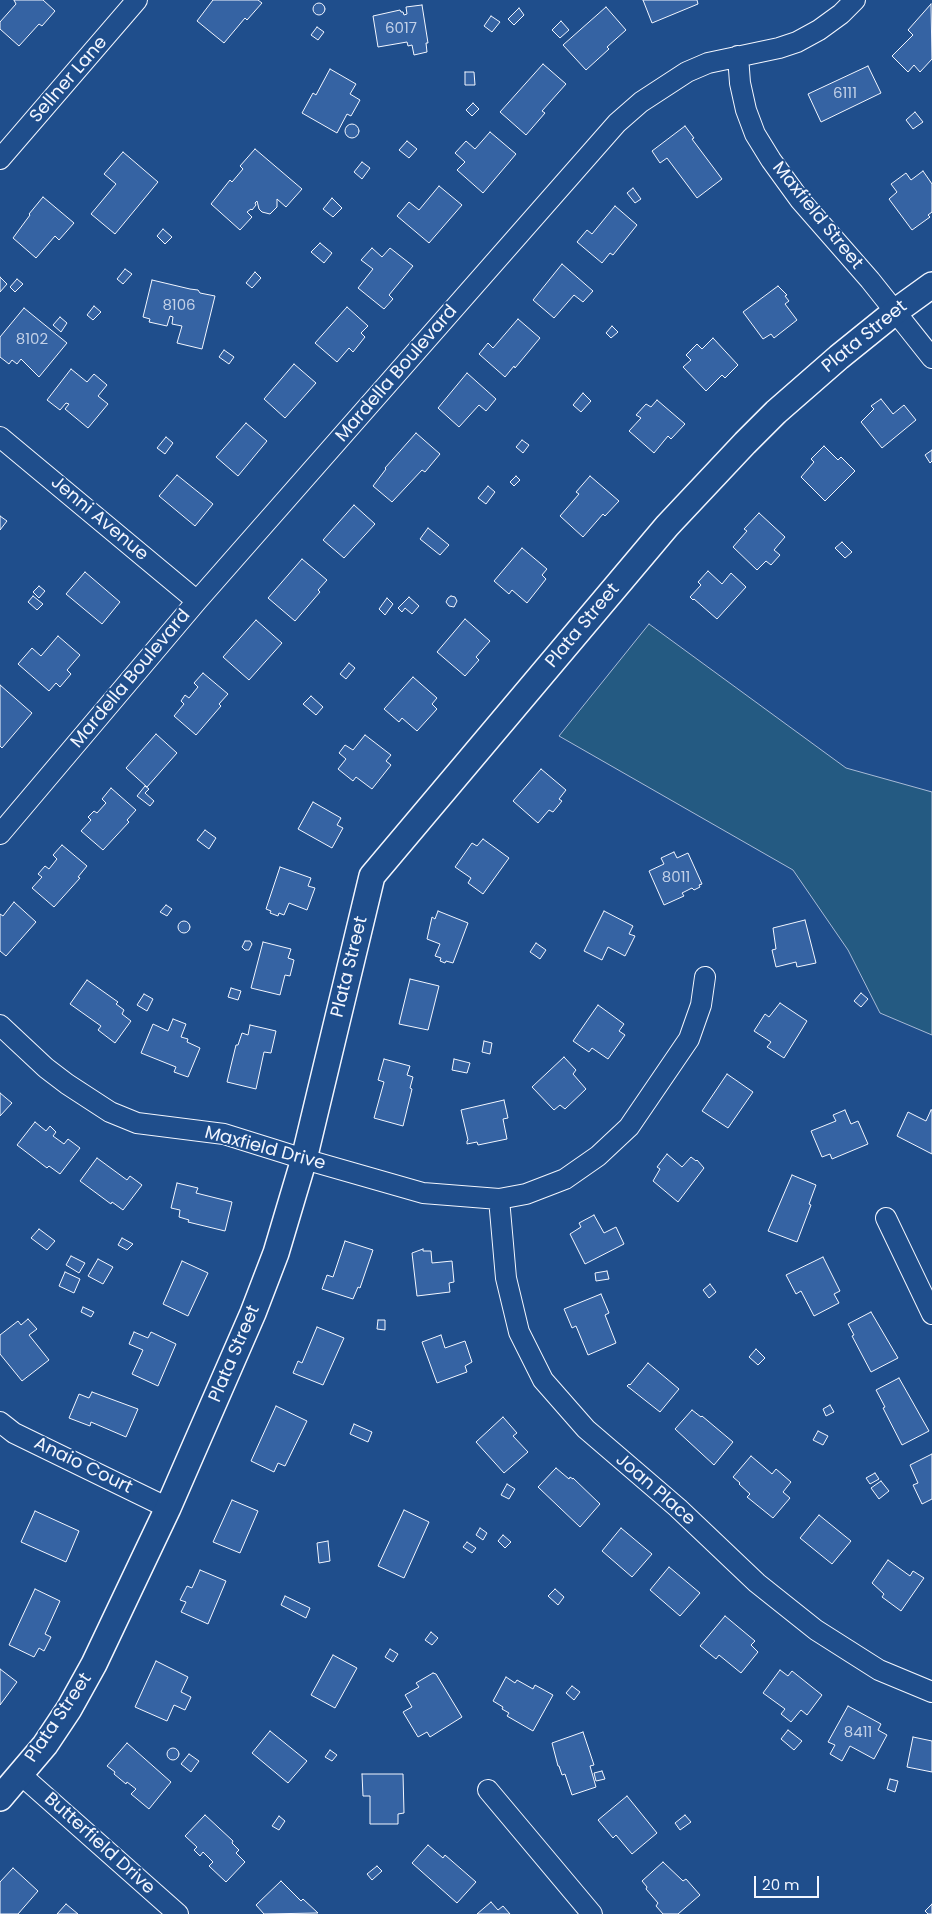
<!DOCTYPE html>
<html>
<head>
<meta charset="utf-8">
<style>
	body { margin:0 }
	#map { position:relative; width:932px; height:1914px; overflow:hidden; background:#1f4e8c; font-family:Poppins,sans-serif }
	canvas { display:block }
	.scale { position:absolute; left:754px; top:1876px; width:65px; height:22px; box-sizing:border-box; border:2px solid #f2f6ff; border-top:0; padding-left:6px; font-size:15px; line-height:18px; white-space:nowrap; color:#f2f6ff; -webkit-text-stroke:4px #1f4e8c; paint-order:stroke }
</style>
</head>
<body>
<div id="map">
<canvas width="932" height="1914"></canvas>
<div class="scale">20 m</div>
</div>
<script>
const c = document.querySelector('canvas').getContext('2d');
c.lineJoin = 'round';
function fillPath(path, color) {
  c.fillStyle = color;
  c.fill(path, 'evenodd');
}
function poly(rows) {
  const path = new Path2D();
  for (const r of rows) {
    if (r.length === 3) {
      path.moveTo(r[0] + r[2], r[1]);
      path.arc(r[0], r[1], r[2], 0, 2 * Math.PI);
      continue;
    }
    path.moveTo(r[0], r[1]);
    for (let i = 2; i < r.length; i += 2) path.lineTo(r[i], r[i + 1]);
  }
  return path;
}
function strokePath(path, color, width, dash) {
  c.strokeStyle = color;
  c.lineWidth = width;
  c.lineCap = dash ? 'butt' : 'round';
  c.setLineDash(dash || []);
  c.stroke(path);
}
function write(font, color, halo, rows, align = 'center') {
  c.font = font + ' Poppins,sans-serif';
  c.lineWidth = 4;
  c.setLineDash([]);
  c.textBaseline = 'middle';
  c.strokeStyle = halo;
  c.fillStyle = color;
  for (const [text, x, y, turn = 0] of rows) {
    c.save();
    c.translate(x, y);
    c.rotate((+turn || 0) * Math.PI / 180);
    c.textAlign = isNaN(turn) ? turn : align;
    if (halo) c.strokeText(text, 0, 0);
    c.fillText(text, 0, 0);
    c.restore();
  }
}
const green = poly([
	[649,624,846,768,932,792,932,1035,880,1013,848,950,793,870,559,736,649,624]
]);
fillPath(green, '#245a82');
strokePath(green, '#a8bbd7', 1);
const building = poly([
	[14,0,43,0,55,11,42,26,39,24,19,46,0,29,0,22,16,4,14,0],
	[213,0,258,0,262,3,247,20,245,18,224,43,197,21,213,0],
	[643,0,697,0,698,4,652,23,643,0],
	[319,9,6],
	[931,4,932,59,920,72,914,65,908,72,892,56,913,35,908,30,931,4],
	[422,5,428,43,426,43,427,52,414,55,412,45,408,46,407,42,378,47,373,16,400,10,401,12,403,12,404,15,407,14,406,7,422,5],
	[606,7,626,30,607,47,609,49,586,70,563,45,606,7],
	[519,8,524,15,514,25,508,19,519,8],
	[491,16,500,22,492,32,484,26,491,16],
	[561,21,569,30,560,38,552,30,561,21],
	[317,27,324,32,318,40,311,35,317,27],
	[543,64,566,84,542,111,545,113,526,135,500,112,543,64],
	[868,66,881,93,821,122,808,94,868,66],
	[330,69,356,84,350,94,360,100,351,116,347,114,337,133,302,113,313,93,316,95,330,69],
	[465,72,474,72,475,85,465,85,465,72],
	[473,103,479,109,472,116,466,110,473,103],
	[915,112,923,122,913,129,906,120,915,112],
	[352,131,7],
	[685,126,694,138,692,139,722,179,697,198,667,158,660,163,652,151,685,126],
	[490,132,516,154,483,193,457,170,465,162,455,153,466,141,475,149,490,132],
	[407,141,417,149,409,158,399,150,407,141],
	[255,149,302,189,286,207,277,199,277,207,270,214,262,212,259,209,257,201,255,203,256,205,252,210,251,209,247,212,252,217,240,230,211,204,230,180,232,182,243,169,240,166,255,149],
	[123,152,158,182,115,234,91,214,116,184,104,174,123,152],
	[362,162,370,168,362,179,354,172,362,162],
	[923,171,932,184,932,212,928,215,930,217,912,230,889,199,897,192,891,184,906,173,911,180,923,171],
	[439,186,462,205,429,243,397,216,409,202,419,210,439,186],
	[633,188,641,199,635,203,627,193,633,188],
	[43,197,74,223,59,240,55,236,36,258,13,238,30,215,29,214,43,197],
	[332,198,342,208,333,217,323,209,332,198],
	[615,206,637,225,613,255,610,253,602,263,577,242,587,230,592,234,615,206],
	[163,229,172,237,165,244,157,236,163,229],
	[320,243,332,253,324,263,311,252,320,243],
	[372,248,382,257,390,248,413,266,389,295,393,299,384,309,358,288,373,269,361,260,372,248],
	[562,264,593,291,583,302,574,295,554,318,533,300,562,264],
	[125,269,132,274,123,284,117,279,125,269],
	[255,272,261,278,252,288,246,283,255,272],
	[0,277,7,284,0,292,0,277],
	[17,279,23,284,15,292,10,287,17,279],
	[152,280,190,289,198,290,200,293,215,296,202,349,177,343,182,326,172,324,173,317,170,316,167,326,149,322,150,319,143,317,152,280],
	[778,286,787,295,785,296,789,301,785,304,797,320,774,338,771,334,763,339,743,312,778,286],
	[94,306,101,312,93,320,87,315,94,306],
	[347,307,368,326,361,333,365,337,353,352,349,348,337,362,315,343,347,307],
	[24,308,67,343,39,377,21,359,17,364,12,360,9,364,0,357,0,337,24,308],
	[60,317,67,323,61,332,53,325,60,317],
	[518,319,540,338,515,368,514,366,505,377,479,354,488,343,493,348,518,319],
	[612,326,618,332,611,338,606,333,612,326],
	[713,338,738,365,725,378,722,375,706,391,683,367,691,360,686,355,697,344,702,349,713,338],
	[224,350,234,357,229,364,219,357,224,350],
	[294,364,316,383,285,418,264,399,294,364],
	[71,369,87,382,94,374,107,385,98,396,108,404,88,428,65,409,69,404,66,403,60,410,47,400,71,369],
	[467,373,496,399,486,411,479,405,459,427,438,408,467,373],
	[583,393,591,401,581,412,573,405,583,393],
	[881,399,893,414,904,405,916,420,882,448,861,422,874,409,871,406,881,399],
	[657,400,685,424,671,439,668,436,654,453,629,431,641,418,636,415,646,404,651,407,657,400],
	[246,423,267,441,238,476,216,457,246,423],
	[416,433,440,454,425,472,422,470,392,502,373,486,386,469,385,468,416,433],
	[166,437,173,443,165,454,157,448,166,437],
	[522,440,529,445,523,453,516,447,522,440],
	[824,446,838,460,841,457,855,471,825,501,801,477,814,462,811,459,824,446],
	[932,450,932,461,930,463,925,455,932,450],
	[177,475,213,504,195,526,159,496,177,475],
	[516,476,520,480,514,486,510,482,516,476],
	[590,476,619,501,605,516,603,514,583,537,560,516,579,494,576,492,590,476],
	[488,486,495,492,486,504,478,498,488,486],
	[354,505,375,524,344,558,323,540,354,505],
	[759,513,785,537,774,550,780,555,771,565,766,561,757,570,733,547,747,531,744,529,759,513],
	[0,516,7,521,0,530,0,516],
	[428,528,449,545,440,555,420,539,428,528],
	[842,542,852,552,845,558,835,548,842,542],
	[522,548,547,569,542,575,546,579,527,603,512,590,509,594,494,581,522,548],
	[302,559,327,580,318,590,320,592,295,621,268,598,302,559],
	[708,571,722,584,731,573,746,587,717,619,694,599,693,600,690,597,701,585,698,582,708,571],
	[85,572,120,602,102,624,66,594,85,572],
	[39,586,45,591,39,598,33,592,39,586],
	[33,596,43,604,37,610,28,602,33,596],
	[451,596,455,597,457,601,454,607,449,606,446,602,448,598,451,596],
	[409,597,419,606,412,614,405,608,402,612,398,608,409,597],
	[387,598,393,604,385,615,379,609,387,598],
	[465,619,490,641,476,657,479,660,465,676,437,652,465,619],
	[256,620,282,643,249,680,223,657,256,620],
	[58,636,80,655,67,670,71,674,60,687,56,683,49,691,18,664,32,648,41,656,58,636],
	[349,663,355,668,346,679,340,674,349,663],
	[203,673,228,694,219,704,221,706,196,735,174,716,184,704,181,701,185,695,189,698,198,687,194,683,203,673],
	[413,677,437,698,432,704,437,709,417,731,402,718,399,722,384,709,413,677],
	[0,685,32,713,2,748,0,746,0,685],
	[311,696,323,707,316,715,303,704,311,696],
	[156,734,177,753,147,787,126,768,156,734],
	[365,735,391,755,386,761,391,765,372,789,356,777,353,781,338,769,346,759,339,753,345,745,353,750,365,735],
	[541,769,566,790,559,799,562,801,553,812,549,810,538,823,513,801,541,769],
	[145,786,149,789,145,793,154,801,150,806,137,796,145,786],
	[111,788,136,810,127,820,129,822,103,850,81,831,91,820,88,817,94,811,97,813,106,803,102,799,111,788],
	[313,802,341,818,337,825,343,828,332,848,298,829,313,802],
	[205,830,216,838,209,849,197,840,205,830],
	[483,839,509,858,483,894,468,883,471,878,455,867,472,843,477,846,483,839],
	[62,845,87,866,78,877,80,878,54,907,32,888,42,877,38,874,45,866,49,869,57,859,53,855,62,845],
	[674,852,677,858,688,853,702,884,699,885,700,887,694,890,692,888,682,893,684,896,664,905,649,871,664,864,661,858,674,852],
	[280,867,311,878,308,886,315,888,307,910,289,903,284,915,279,913,278,916,270,913,271,911,266,909,280,867],
	[14,902,36,922,6,956,0,951,0,914,3,916,14,902],
	[166,905,172,909,167,916,160,912,166,905],
	[438,911,468,923,453,963,446,961,445,963,440,961,441,958,435,956,440,944,427,939,432,917,435,919,438,911],
	[604,911,633,926,629,934,635,936,625,956,608,947,602,960,584,951,604,911],
	[805,920,816,963,797,967,796,962,776,967,772,950,776,949,773,928,805,920],
	[184,927,6],
	[245,941,250,941,252,944,249,950,245,950,242,947,245,941],
	[263,942,291,949,288,958,294,960,290,976,285,975,280,995,251,988,263,942],
	[536,943,546,950,540,959,530,952,536,943],
	[410,979,439,986,428,1030,399,1024,410,979],
	[87,980,118,1002,116,1004,124,1010,122,1014,131,1021,115,1043,98,1030,101,1026,70,1004,87,980],
	[231,988,241,991,238,1000,228,997,231,988],
	[861,993,868,999,861,1007,854,1001,861,993],
	[144,994,153,999,147,1011,137,1005,144,994],
	[780,1003,807,1021,784,1058,767,1047,771,1042,754,1031,765,1014,769,1017,780,1003],
	[598,1005,624,1024,619,1031,625,1035,608,1059,592,1048,589,1052,573,1041,598,1005],
	[173,1019,186,1024,181,1037,188,1039,187,1042,200,1048,188,1077,174,1072,176,1067,141,1053,153,1024,168,1031,173,1019],
	[250,1025,276,1031,271,1053,264,1052,256,1089,227,1082,236,1045,238,1045,242,1033,248,1035,250,1025],
	[484,1041,492,1043,490,1054,482,1052,484,1041],
	[564,1057,576,1070,573,1074,586,1089,565,1109,560,1105,554,1110,532,1087,564,1057],
	[384,1059,410,1066,407,1075,413,1077,410,1088,412,1089,403,1126,374,1118,384,1082,378,1080,384,1059],
	[454,1059,470,1063,467,1073,452,1070,454,1059],
	[727,1074,753,1092,728,1128,702,1111,727,1074],
	[0,1093,12,1103,0,1116,0,1093],
	[504,1100,508,1118,503,1119,507,1139,478,1145,477,1142,467,1144,467,1141,468,1140,461,1110,504,1100],
	[845,1110,851,1124,858,1121,868,1144,832,1159,830,1154,822,1157,811,1131,836,1121,833,1115,845,1110],
	[931,1110,932,1110,932,1154,897,1136,908,1112,926,1121,931,1110],
	[35,1122,46,1131,50,1126,56,1132,53,1136,64,1144,68,1139,80,1148,60,1174,49,1166,47,1168,17,1145,35,1122],
	[667,1154,682,1167,691,1157,696,1161,697,1160,704,1168,678,1202,653,1181,660,1169,657,1167,667,1154],
	[97,1158,127,1180,130,1176,142,1185,123,1210,112,1202,111,1204,80,1181,97,1158],
	[792,1175,816,1185,809,1204,811,1205,797,1242,768,1231,792,1175],
	[177,1183,198,1188,196,1193,232,1202,225,1231,188,1222,189,1220,179,1217,180,1210,171,1208,177,1183],
	[594,1215,604,1233,616,1227,624,1244,585,1264,570,1234,581,1227,579,1223,594,1215],
	[39,1229,55,1241,47,1250,31,1238,39,1229],
	[122,1238,133,1244,127,1250,118,1245,122,1238],
	[345,1241,373,1250,360,1288,358,1287,353,1299,322,1289,327,1275,333,1277,345,1241],
	[423,1249,423,1251,431,1251,432,1263,452,1261,454,1282,449,1283,450,1292,417,1296,412,1253,423,1249],
	[71,1256,85,1263,79,1273,66,1265,71,1256],
	[823,1257,840,1291,834,1294,839,1303,814,1316,801,1291,796,1294,786,1275,823,1257],
	[98,1259,113,1267,103,1284,88,1276,98,1259],
	[182,1261,208,1273,188,1316,163,1304,182,1261],
	[607,1271,609,1279,596,1281,595,1273,607,1271],
	[65,1272,80,1279,74,1293,59,1286,65,1272],
	[710,1284,716,1292,709,1298,703,1290,710,1284],
	[601,1294,609,1313,605,1315,616,1343,588,1355,576,1326,572,1328,564,1309,601,1294],
	[83,1307,94,1312,91,1317,81,1312,83,1307],
	[871,1312,898,1358,871,1372,852,1336,854,1335,848,1324,871,1312],
	[28,1319,37,1329,29,1335,49,1360,22,1381,0,1354,0,1335,18,1321,21,1325,28,1319],
	[378,1320,385,1320,385,1330,377,1329,378,1320],
	[317,1327,344,1338,323,1385,293,1373,298,1361,302,1363,317,1327],
	[134,1332,148,1338,151,1332,176,1344,158,1386,132,1374,143,1350,129,1344,134,1332],
	[441,1335,445,1348,465,1341,472,1362,465,1366,467,1372,437,1383,422,1342,441,1335],
	[756,1349,765,1358,758,1365,749,1357,756,1349],
	[648,1363,679,1389,660,1412,627,1386,629,1384,630,1385,648,1363],
	[899,1378,929,1431,902,1445,883,1408,885,1407,876,1390,899,1378],
	[92,1392,138,1409,126,1437,91,1422,90,1426,69,1418,79,1394,89,1398,92,1392],
	[830,1405,834,1412,826,1416,823,1409,830,1405],
	[276,1406,307,1421,285,1466,278,1463,274,1472,251,1461,276,1406],
	[692,1410,701,1417,702,1416,733,1442,714,1465,675,1429,692,1410],
	[503,1417,517,1433,513,1436,528,1452,504,1473,476,1442,503,1417],
	[354,1424,372,1432,368,1442,350,1434,354,1424],
	[818,1431,828,1436,823,1445,813,1440,818,1431],
	[932,1454,932,1499,922,1504,913,1485,918,1483,910,1465,932,1454],
	[751,1456,772,1474,776,1469,791,1482,783,1492,790,1498,773,1518,747,1497,750,1494,739,1484,740,1483,733,1477,751,1456],
	[556,1468,569,1479,570,1477,573,1479,573,1478,600,1504,580,1527,538,1487,556,1468],
	[875,1473,879,1479,870,1484,866,1478,875,1473],
	[881,1481,889,1491,879,1499,871,1488,881,1481],
	[507,1484,515,1489,509,1499,501,1495,507,1484],
	[232,1500,258,1511,240,1553,213,1542,232,1500],
	[404,1510,429,1522,404,1578,378,1566,404,1510],
	[35,1511,79,1531,66,1562,21,1542,35,1511],
	[819,1515,851,1541,832,1564,800,1538,819,1515],
	[480,1528,487,1533,483,1540,476,1535,480,1528],
	[621,1528,652,1554,632,1577,602,1551,621,1528],
	[503,1535,511,1542,505,1548,498,1541,503,1535],
	[328,1541,330,1561,319,1563,317,1543,328,1541],
	[467,1542,476,1548,472,1553,463,1547,467,1542],
	[888,1560,910,1576,913,1571,924,1578,901,1611,882,1597,884,1594,872,1583,888,1560],
	[669,1567,700,1593,680,1616,650,1590,669,1567],
	[200,1570,226,1581,208,1624,181,1612,186,1602,180,1600,187,1586,192,1588,200,1570],
	[35,1589,60,1601,45,1634,51,1637,44,1651,39,1648,34,1657,9,1645,35,1589],
	[555,1589,564,1597,558,1605,548,1596,555,1589],
	[285,1596,310,1608,306,1618,281,1605,285,1596],
	[725,1616,755,1641,751,1645,758,1652,741,1673,719,1655,716,1659,700,1646,725,1616],
	[431,1632,438,1638,432,1645,425,1640,431,1632],
	[390,1649,398,1654,393,1662,385,1657,390,1649],
	[333,1655,357,1668,335,1708,311,1695,333,1655],
	[156,1661,188,1677,181,1692,191,1697,185,1710,174,1705,167,1721,135,1707,156,1661],
	[0,1669,17,1682,0,1705,0,1669],
	[780,1670,788,1676,792,1671,822,1695,807,1715,801,1710,791,1722,781,1714,785,1709,763,1693,780,1670],
	[433,1673,436,1674,462,1717,430,1737,427,1732,418,1737,403,1712,412,1707,405,1695,419,1687,416,1683,433,1673],
	[506,1677,515,1683,517,1680,533,1689,535,1685,553,1695,533,1731,507,1716,509,1713,502,1709,503,1707,493,1701,506,1677],
	[572,1686,580,1692,574,1700,566,1693,572,1686],
	[848,1706,881,1724,878,1730,887,1735,874,1759,850,1746,842,1761,830,1754,835,1745,828,1742,848,1706],
	[788,1730,802,1741,794,1750,781,1739,788,1730],
	[270,1731,307,1761,288,1783,252,1753,270,1731],
	[583,1732,594,1765,590,1766,596,1787,572,1795,565,1774,562,1775,559,1766,558,1766,552,1743,583,1732],
	[913,1737,932,1741,932,1772,907,1767,913,1737],
	[127,1743,171,1782,149,1809,131,1794,136,1789,127,1782,126,1784,114,1774,115,1772,107,1766,127,1743],
	[173,1754,6],
	[330,1750,337,1755,332,1761,325,1757,330,1750],
	[189,1754,199,1761,191,1772,181,1764,189,1754],
	[602,1771,605,1779,596,1781,594,1773,602,1771],
	[362,1774,403,1774,404,1813,398,1814,398,1824,370,1824,370,1796,363,1796,362,1774],
	[890,1779,898,1781,895,1792,887,1789,890,1779],
	[627,1796,657,1833,632,1854,616,1835,613,1838,598,1820,627,1796],
	[205,1815,233,1841,232,1843,239,1850,236,1853,245,1862,226,1882,209,1866,213,1862,203,1852,200,1856,194,1850,197,1847,185,1836,205,1815],
	[685,1815,691,1822,680,1830,675,1823,685,1815],
	[279,1816,285,1821,279,1830,272,1826,279,1816],
	[428,1845,443,1858,445,1855,476,1882,457,1903,412,1863,428,1845],
	[663,1862,683,1881,686,1879,700,1895,678,1914,663,1914,656,1906,658,1903,646,1889,647,1887,642,1881,663,1862],
	[377,1866,382,1871,372,1880,367,1874,377,1866],
	[13,1868,38,1891,18,1914,0,1914,0,1882,13,1868],
	[281,1881,301,1901,303,1899,318,1913,264,1914,256,1905,281,1881],
	[491,1902,498,1910,503,1906,510,1914,477,1914,491,1902],
	[66,1904,78,1914,57,1914,66,1904],
	[932,1904,932,1914,928,1914,925,1911,932,1904]
]);
fillPath(building, '#3563a3');
strokePath(building, '#f2f6ff', 1);
const minor = poly([
	[738,56,740,83,746,110,755,134,771,160,800,200,870,280,932,358],
	[0,159,137,0],
	[0,437,197,601],
	[0,834,197,601,617,123,641,102,687,72,708,63,779,48,797,42,819,30,841,14,855,0],
	[0,1025,46,1068,67,1084,110,1112,137,1123,224,1134,304,1159,423,1193,499,1199,526,1194,565,1179,598,1156,629,1127,689,1039,701,1005,705,977],
	[499,1199,506,1278,519,1332,543,1380,586,1429,678,1508,757,1583,816,1630,879,1670,932,1692],
	[886,1218,932,1314],
	[0,1422,14,1433,168,1508],
	[20,1774,178,1914],
	[488,1790,592,1914]
]);
const tertiary = poly([
	[0,1798,45,1745,69,1709,94,1664,168,1508,253,1313,276,1253,304,1159,372,876,667,526,745,443,776,412,839,357,896,311,932,285]
]);
strokePath(minor, '#f2f6ff', 22);
strokePath(tertiary, '#f2f6ff', 28);
strokePath(minor, '#1f4e8c', 20);
strokePath(tertiary, '#1f4e8c', 25);
write('15px', '#c3d1e8', null, [
	["6017",401,29],
	["6111",845,94],
	["8106",179,306],
	["8102",32,340],
	["8011",676,878],
	["8411",858,1733]
]);
write('18px', '#f2f6ff', '#1f4e8c', [
	["Sellner Lane",69,80,-49],
	["Maxfield Street",817,216,51],
	["Plata Street",865,337,-39],
	["Mardella Boulevard",397,374,-49],
	["Jenni Avenue",99,519,40],
	["Plata Street",583,626,-50],
	["Mardella Boulevard",131,679,-50],
	["Plata Street",350,967,-76],
	["Maxfield Drive",265,1149,15],
	["Plata Street",235,1354,-67],
	["Anaio Court",83,1466,26],
	["Joan Place",655,1490,41],
	["Plata Street",59,1718,-56],
	["Butterfield Drive",99,1844,42]
]);
</script>
</body>
</html>
